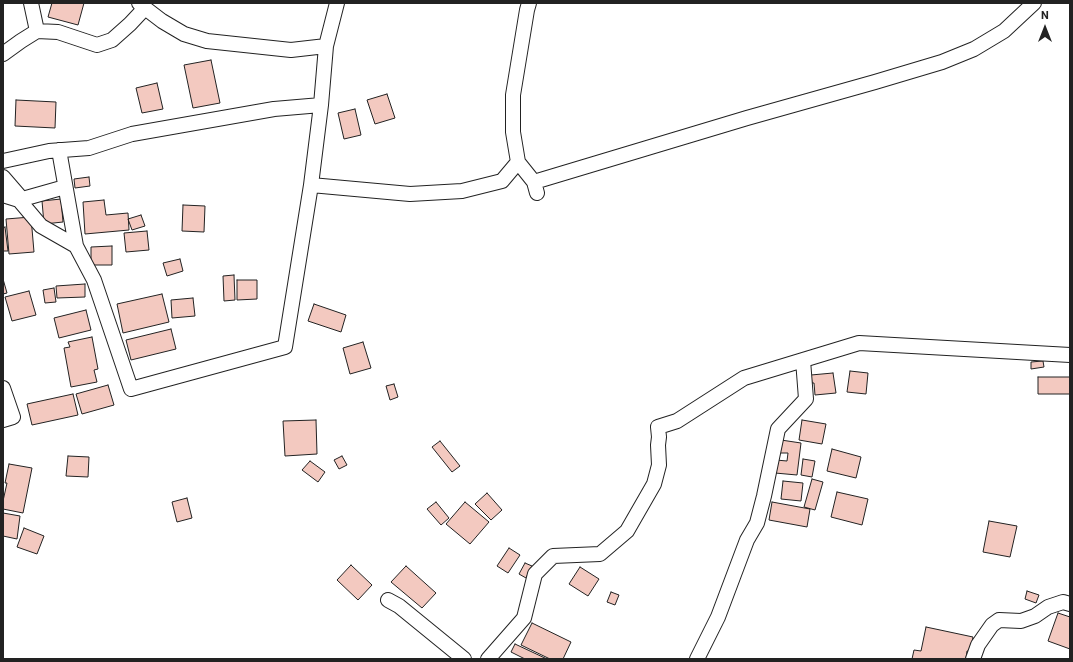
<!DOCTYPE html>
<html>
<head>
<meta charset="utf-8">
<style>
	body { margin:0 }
	#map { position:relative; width:1073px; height:662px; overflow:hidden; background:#fff; font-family:Roboto,sans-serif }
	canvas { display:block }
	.frame { position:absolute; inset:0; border:4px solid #222; pointer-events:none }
	.north { position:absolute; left:1025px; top:8px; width:40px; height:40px; -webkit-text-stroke:3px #fff; paint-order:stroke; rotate:0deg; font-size:11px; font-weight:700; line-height:16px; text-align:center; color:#222 }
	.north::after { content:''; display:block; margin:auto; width:14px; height:18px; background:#222; clip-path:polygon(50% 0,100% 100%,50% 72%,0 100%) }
</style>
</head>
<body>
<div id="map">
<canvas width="1073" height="662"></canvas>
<div class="frame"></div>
<div class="north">N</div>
</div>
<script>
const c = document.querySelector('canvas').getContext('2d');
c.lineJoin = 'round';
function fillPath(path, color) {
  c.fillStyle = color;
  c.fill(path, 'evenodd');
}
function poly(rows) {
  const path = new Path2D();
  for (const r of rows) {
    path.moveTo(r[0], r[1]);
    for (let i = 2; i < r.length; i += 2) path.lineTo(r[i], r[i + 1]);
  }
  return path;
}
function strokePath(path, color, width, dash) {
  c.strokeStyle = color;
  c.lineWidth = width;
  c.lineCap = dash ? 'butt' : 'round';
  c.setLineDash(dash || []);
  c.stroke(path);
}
const building = poly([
	[52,3,84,3,78,25,48,17,52,3],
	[211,60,220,103,193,108,184,65,211,60],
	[157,83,163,109,142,113,136,88,157,83],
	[387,94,395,118,375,124,367,100,387,94],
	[16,100,56,102,55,128,15,126,16,100],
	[355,109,361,135,344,139,338,113,355,109],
	[89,177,90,186,75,188,74,179,89,177],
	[61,199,63,222,44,224,42,201,61,199],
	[104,200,106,215,128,213,129,230,85,234,83,202,104,200],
	[183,205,205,206,204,232,182,231,183,205],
	[141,215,145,226,132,230,128,219,141,215],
	[31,217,34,252,9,254,6,219,31,217],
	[5,227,8,251,3,251,3,228,5,227],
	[147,231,149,250,126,252,124,233,147,231],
	[112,246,112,265,91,265,91,247,112,246],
	[180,259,183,271,167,276,163,263,180,259],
	[234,275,235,300,224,301,223,276,234,275],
	[3,279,7,293,3,294,3,279],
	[237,280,257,280,257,299,237,300,237,280],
	[85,284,85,297,57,298,56,286,85,284],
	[54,288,56,302,45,303,43,290,54,288],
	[29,291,36,315,12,321,5,297,29,291],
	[162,294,169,322,123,333,117,304,162,294],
	[193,298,195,316,172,318,171,300,193,298],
	[314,304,346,315,341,332,308,321,314,304],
	[86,310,91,330,59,338,54,318,86,310],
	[171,329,176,349,131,360,126,340,171,329],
	[92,337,98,369,94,370,97,382,71,387,64,348,70,347,68,342,92,337],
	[363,342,371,368,350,374,343,348,363,342],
	[1043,361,1044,367,1031,369,1031,362,1043,361],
	[850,371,868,373,866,394,847,392,850,371],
	[833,373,836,393,815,395,814,383,812,383,811,375,833,373],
	[1038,377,1070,377,1070,394,1038,394,1038,377],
	[394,384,398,397,390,400,386,386,394,384],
	[108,385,114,405,82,414,76,394,108,385],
	[73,394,78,415,32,425,27,404,73,394],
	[316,420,317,454,285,456,283,421,316,420],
	[802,420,826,424,822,444,799,440,802,420],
	[781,440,801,443,797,475,775,473,776,460,787,461,788,453,779,453,781,440],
	[440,441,460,466,452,472,432,447,440,441],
	[832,449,861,457,856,478,827,471,832,449],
	[68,456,89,457,88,477,66,476,68,456],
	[342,456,347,465,339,469,334,460,342,456],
	[803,459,815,461,812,477,801,475,803,459],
	[310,461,325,472,318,482,302,470,310,461],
	[9,464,32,468,23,513,3,509,3,501,7,483,5,483,9,464],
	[812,479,823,482,815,510,804,507,812,479],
	[783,481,803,483,801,501,781,499,783,481],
	[837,492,868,499,862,525,831,517,837,492],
	[487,493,502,510,491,520,475,504,487,493],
	[187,498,192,518,177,522,172,502,187,498],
	[436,502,449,518,441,525,427,509,436,502],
	[465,502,489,522,470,544,446,524,465,502],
	[772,502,810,509,807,527,769,520,772,502],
	[3,513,20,516,17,539,3,536,3,513],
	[989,521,1017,526,1010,557,983,552,989,521],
	[24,528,44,536,37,554,17,547,24,528],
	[509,548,520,555,508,573,497,566,509,548],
	[525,563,532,566,526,578,519,574,525,563],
	[351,565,372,585,358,600,337,580,351,565],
	[406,566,436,593,422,608,391,582,406,566],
	[580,567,599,579,588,596,569,584,580,567],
	[1027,591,1039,595,1036,603,1025,599,1027,591],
	[611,592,619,595,615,605,607,602,611,592],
	[1058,613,1070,617,1070,649,1048,641,1058,613],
	[532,623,571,642,563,659,550,659,521,645,532,623],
	[926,627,973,637,970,651,967,651,966,659,912,659,914,650,921,651,926,627],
	[515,644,547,659,525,659,511,652,515,644]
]);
fillPath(building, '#f3c9c0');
strokePath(building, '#222', 1);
const minor = poly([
	[31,3,37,31],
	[139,3,145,8,162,21,184,34,207,41,291,50,326,46],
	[529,3,527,10,513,95,513,132,518,162,534,182,537,193],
	[3,54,21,41,37,31,58,32,97,45,112,40,130,24,145,8],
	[59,150,76,246],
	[3,161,49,151,89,148,132,134,274,109,321,105],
	[3,177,22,199],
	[534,182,747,118,875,82,942,62,974,49,1004,31,1034,3],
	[311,185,410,194,462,191,502,181,518,162],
	[3,195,19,200,41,226,76,246,94,280,131,389,285,347,311,185,321,105,326,46,337,3],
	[19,200,65,187],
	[3,388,13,417,3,420],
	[388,600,399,606,464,659],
	[488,659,524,618,535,574,553,556,600,554,627,531,654,484,659,465,658,445,659,437,658,427,677,421,744,378,859,343,1070,355],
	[697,659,718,617,747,540,757,523,764,496,778,429,806,399,803,360],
	[973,659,978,645,992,625,999,620,1021,621,1035,616,1048,607,1063,602,1070,604]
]);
strokePath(minor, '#222', 16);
strokePath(minor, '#fff', 14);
</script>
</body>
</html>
